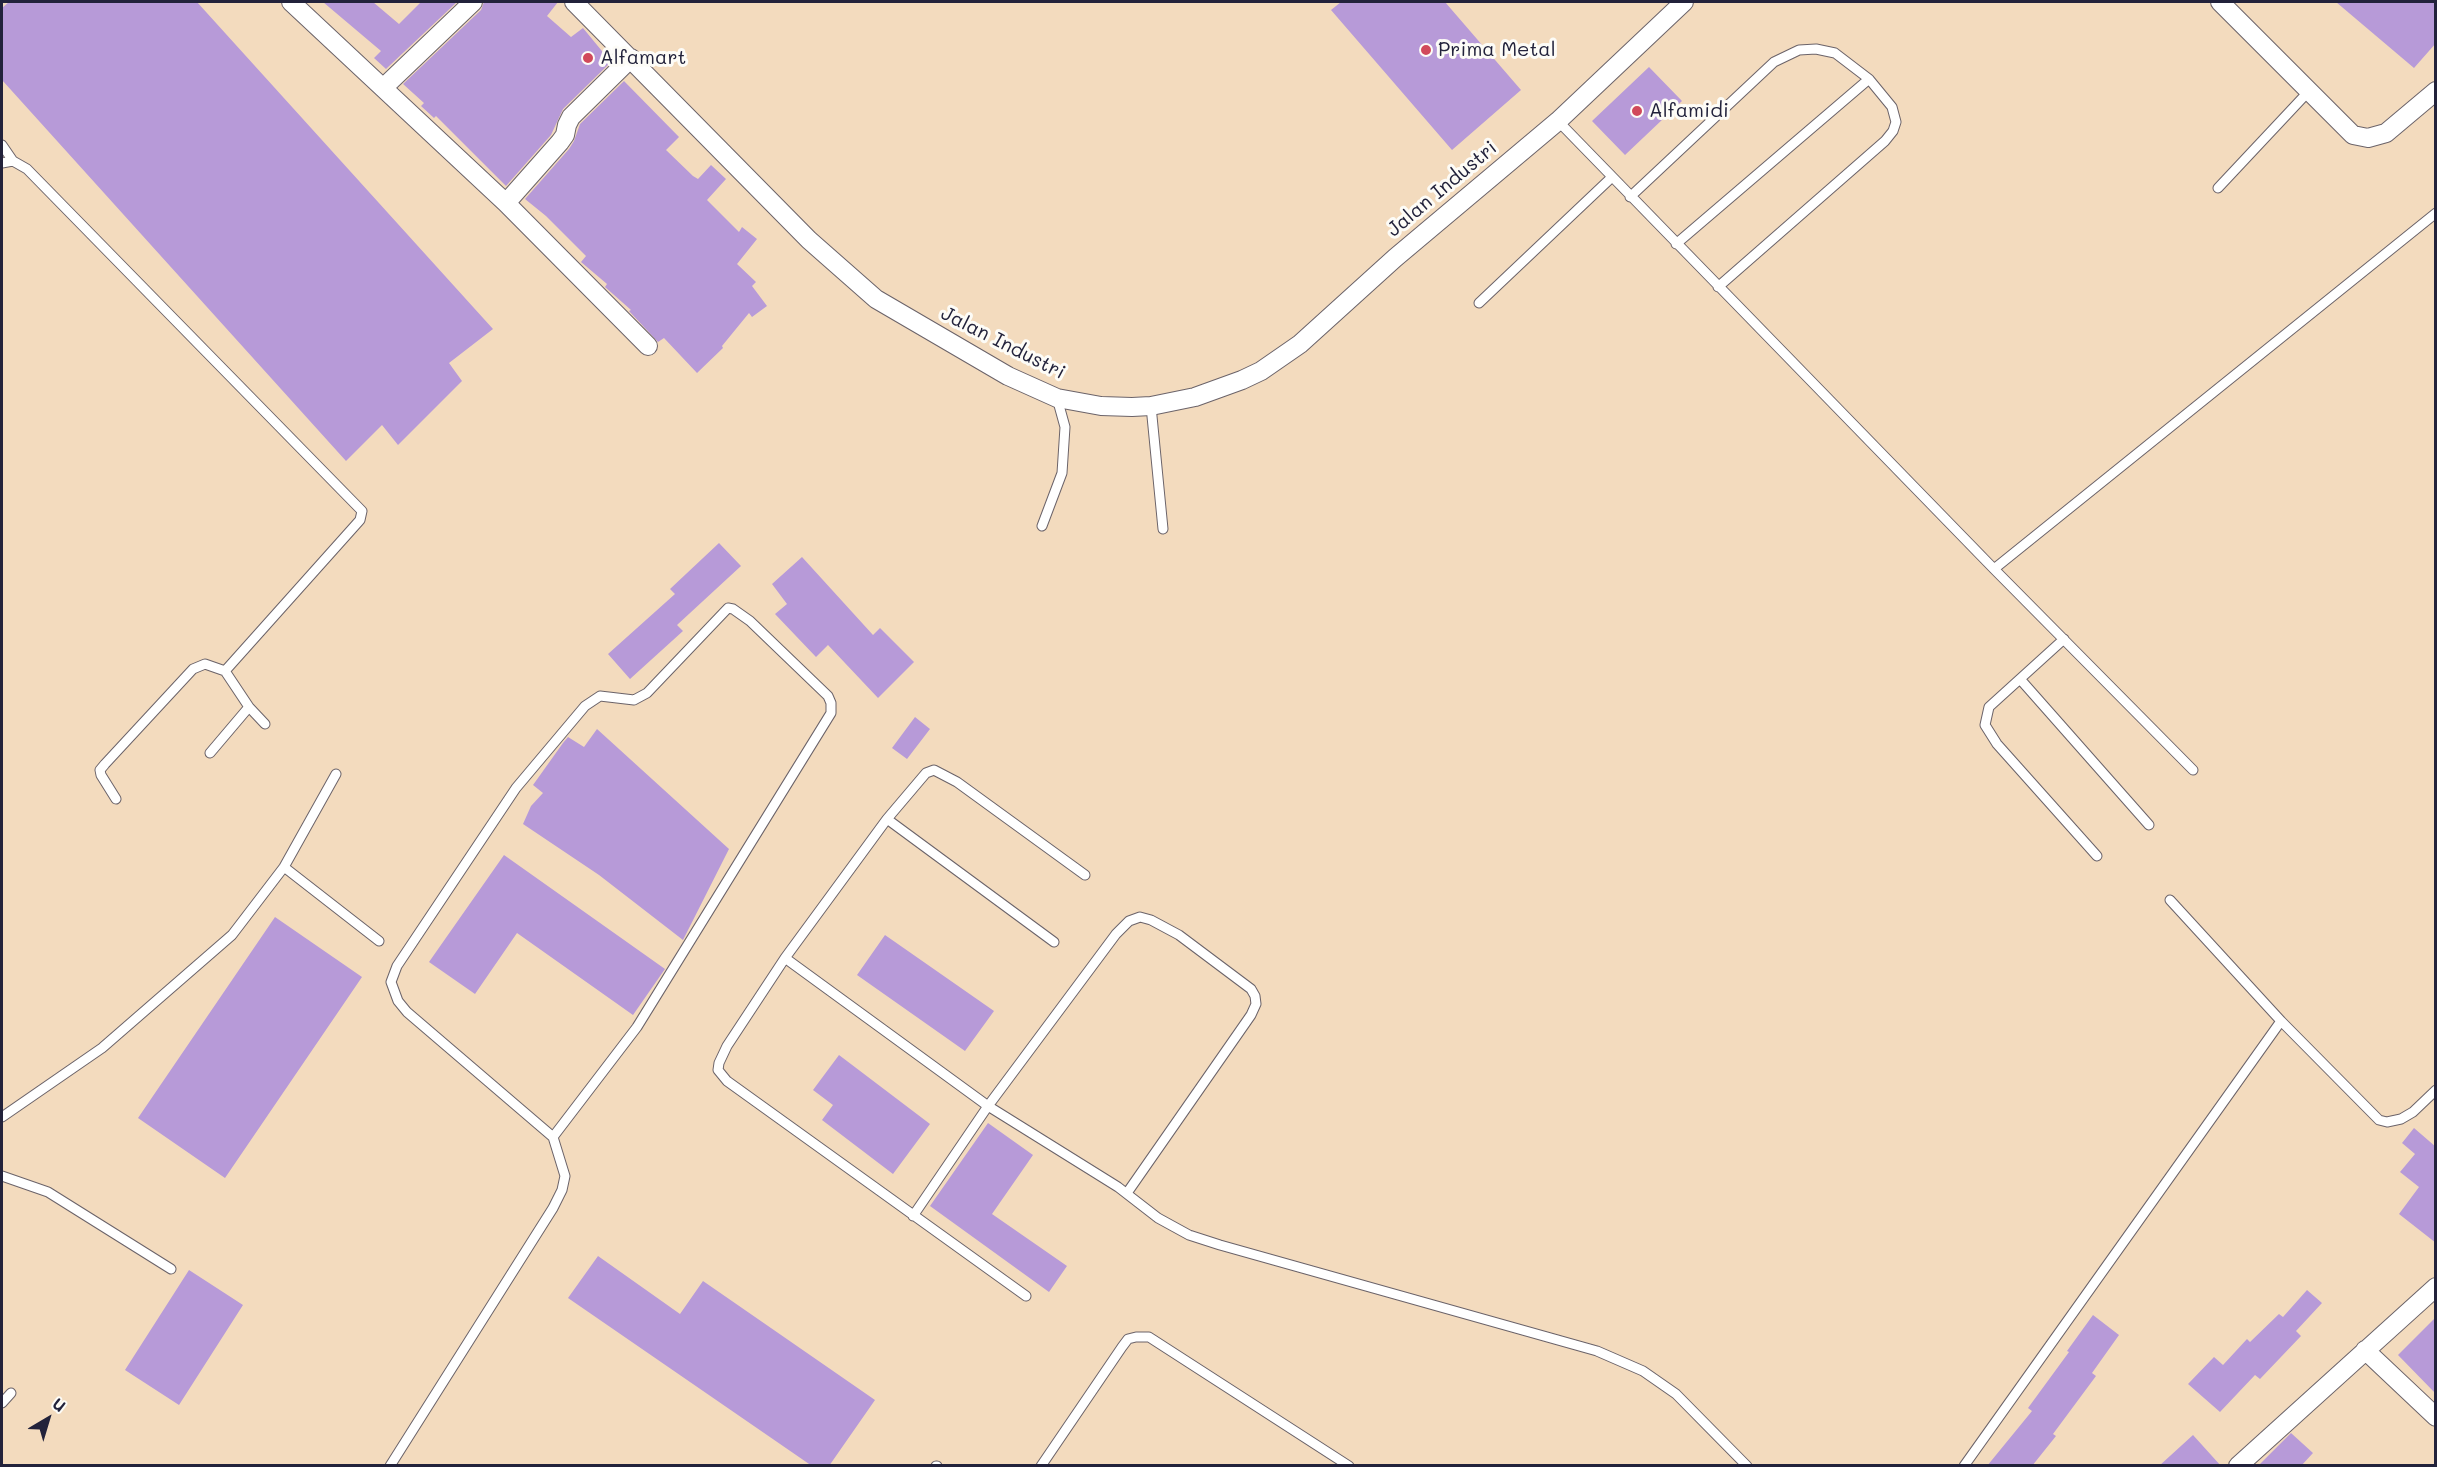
<!DOCTYPE html>
<html>
<head>
<meta charset="utf-8">
<style>
	body { margin:0 }
	#map { position:relative; width:2437px; height:1467px; overflow:hidden; background:#f3dbbe; font-family:Mali,sans-serif }
	canvas { display:block }
	.frame { position:absolute; inset:0; border:3px solid #22223b; pointer-events:none }
	.north { position:absolute; left:18px; top:1389px; width:60px; height:60px; -webkit-text-stroke:4px #fdfcf7; paint-order:stroke; rotate:38deg; font-size:16px; font-weight:700; line-height:24px; text-align:center; color:#22223b }
	.north::after { content:''; display:block; margin:auto; width:21px; height:27px; background:#22223b; clip-path:polygon(50% 0,100% 100%,50% 72%,0 100%) }
</style>
</head>
<body>
<div id="map">
<canvas width="2437" height="1467"></canvas>
<div class="frame"></div>
<div class="north">U</div>
</div>
<script>
const c = document.querySelector('canvas').getContext('2d');
c.lineJoin = 'round';
function fillPath(path, color) {
  c.fillStyle = color;
  c.fill(path, 'evenodd');
}
function poly(rows) {
  const path = new Path2D();
  for (const r of rows) {
    path.moveTo(r[0], r[1]);
    for (let i = 2; i < r.length; i += 2) path.lineTo(r[i], r[i + 1]);
  }
  return path;
}
function strokePath(path, color, width, dash) {
  c.strokeStyle = color;
  c.lineWidth = width;
  c.lineCap = dash ? 'butt' : 'round';
  c.setLineDash(dash || []);
  c.stroke(path);
}
function write(font, color, halo, rows, align = 'center') {
  c.font = font + ' Mali,sans-serif';
  c.lineWidth = 6;
  c.setLineDash([]);
  c.textBaseline = 'middle';
  c.strokeStyle = halo;
  c.fillStyle = color;
  for (const [text, x, y, turn = 0] of rows) {
    c.save();
    c.translate(x, y);
    c.rotate((+turn || 0) * Math.PI / 180);
    c.textAlign = isNaN(turn) ? turn : align;
    if (halo) c.strokeText(text, 0, 0);
    c.fillText(text, 0, 0);
    c.restore();
  }
}
fillPath(poly([
	[9,2,197,2,493,329,449,363,462,381,398,445,382,425,346,461,2,80,2,8],
	[323,2,373,2,399,24,421,2,457,2,386,69,374,58,381,51],
	[484,2,558,2,547,16,571,37,583,28,611,62,563,109,551,135,506,186,436,116,434,118,421,106,424,103,403,84,481,10],
	[1341,2,1445,2,1521,90,1452,150,1331,10],
	[2336,2,2436,2,2436,43,2414,68],
	[1649,67,1682,101,1625,155,1592,121],
	[624,81,679,137,666,150,693,176,698,179,711,165,726,179,707,200,739,232,742,227,757,239,737,264,756,282,752,286,767,306,752,317,749,313,722,346,723,348,697,373,664,338,658,342,629,311,631,310,605,287,607,284,581,262,586,256,546,216,525,199,569,149,574,141,580,124],
	[719,543,741,566,677,625,683,631,630,679,608,654,675,594,670,589],
	[802,557,873,635,880,628,914,662,878,698,828,645,816,657,775,614,787,604,772,584],
	[915,717,930,729,907,759,892,748],
	[597,729,729,849,683,940,599,875,523,824,531,806,543,793,533,785,563,743,568,737,584,747],
	[504,855,665,969,633,1015,517,933,475,994,429,962],
	[275,917,362,977,225,1178,138,1118],
	[885,935,994,1011,965,1051,857,975],
	[839,1055,930,1124,893,1174,822,1120,833,1105,813,1090],
	[988,1123,1033,1155,992,1214,1067,1266,1049,1292,930,1206],
	[2414,1128,2436,1147,2436,1243,2399,1214,2419,1187,2400,1172,2415,1154,2402,1143],
	[598,1256,680,1314,703,1281,875,1400,829,1466,812,1466,568,1298],
	[189,1270,243,1305,179,1405,125,1370],
	[2307,1290,2322,1303,2296,1331,2301,1336,2260,1379,2255,1375,2220,1412,2188,1384,2214,1357,2223,1365,2247,1339,2250,1342,2279,1314,2283,1317],
	[2093,1315,2119,1335,2092,1373,2096,1376,2053,1434,2056,1436,2032,1466,1987,1466,2032,1411,2028,1408,2069,1352,2067,1351],
	[2436,1317,2436,1394,2398,1355],
	[2291,1433,2313,1453,2301,1466,2258,1466],
	[2193,1435,2221,1466,2159,1466]
]), '#b79ad8');
const service = poly([
	[1558,121,1994,569,2193,770],
	[2,145,13,161],
	[2,163,13,161,27,169,362,511,360,520,225,671,205,664,193,669,105,764,100,770,101,775,116,799],
	[2218,188,2309,91],
	[1630,197,1774,62,1799,50,1816,49,1835,53,1869,79,1892,107,1896,122,1893,131,1885,141,1718,287],
	[1676,244,1869,79],
	[1479,303,1611,178],
	[1151,406,1163,529],
	[1042,526,1062,473,1065,427,1057,398],
	[1994,569,2436,213],
	[2064,639,1989,707,1985,725,1997,744,2097,856],
	[225,671,249,707,265,724],
	[2020,679,2149,825],
	[210,753,249,707],
	[887,819,1054,942],
	[284,867,379,941],
	[2170,900,2281,1021],
	[785,958,988,1106,1118,1187,1158,1218,1189,1235,1220,1245,1597,1351,1643,1371,1676,1394,1747,1466],
	[2,1117,102,1048,232,935,284,867,336,774],
	[2,1176,48,1192,171,1269],
	[913,1216,988,1106,1116,934,1129,921,1140,917,1151,920,1179,935,1251,989,1255,996,1256,1004,1251,1015,1127,1193],
	[1026,1296,727,1081,718,1070,719,1063,727,1046,785,958,887,819,926,773,934,770,957,782,1085,875],
	[2,1403,11,1393],
	[390,1466,553,1208,562,1190,565,1176,553,1137,637,1027,831,713,831,703,828,696,750,621,733,609,728,608,647,693,634,700,600,696,585,706,516,788,397,966,391,982,398,1001,407,1012,553,1137],
	[936,1466,937,1466],
	[1041,1466,1122,1347,1128,1339,1136,1337,1149,1337,1349,1466],
	[1964,1466,2281,1021,2379,1120,2387,1122,2401,1119,2413,1112,2436,1090]
]);
const minor = poly([
	[291,2,506,203,648,346],
	[574,2,809,240,876,299,1008,376,1057,398,1101,406,1132,407,1151,406,1195,397,1242,380,1261,371,1300,344,1395,258,1558,121,1684,2],
	[2220,2,2353,135,2368,138,2386,133,2436,91],
	[383,88,473,2],
	[506,203,560,142,565,135,567,125,571,117,631,58],
	[2365,1350,2436,1417],
	[2238,1466,2436,1287]
]);
strokePath(service, '#6b6369', 11);
strokePath(minor, '#6b6369', 20);
strokePath(service, '#fff', 9);
strokePath(minor, '#fff', 18);
for (const [x, y, r, color] of [
	[1426,50,6,"#d1495b"],
	[588,58,6,"#d1495b"],
	[1637,111,6,"#d1495b"]
]) {
  const dot = new Path2D();
  dot.arc(x, y, r, 0, 2 * Math.PI);
  c.fillStyle = color;
  c.fill(dot);
  strokePath(dot, '#fdfcf7', 2);
}
write('20px', '#22223b', '#fdfcf7', [
	["Prima Metal",1438,50],
	["Alfamart",600,58],
	["Alfamidi",1649,111]
], 'left');
write('20px', '#22223b', '#fdfcf7', [
	["Jalan Industri",1442,189,-40],
	["Jalan Industri",1003,343,27]
]);
</script>
</body>
</html>
